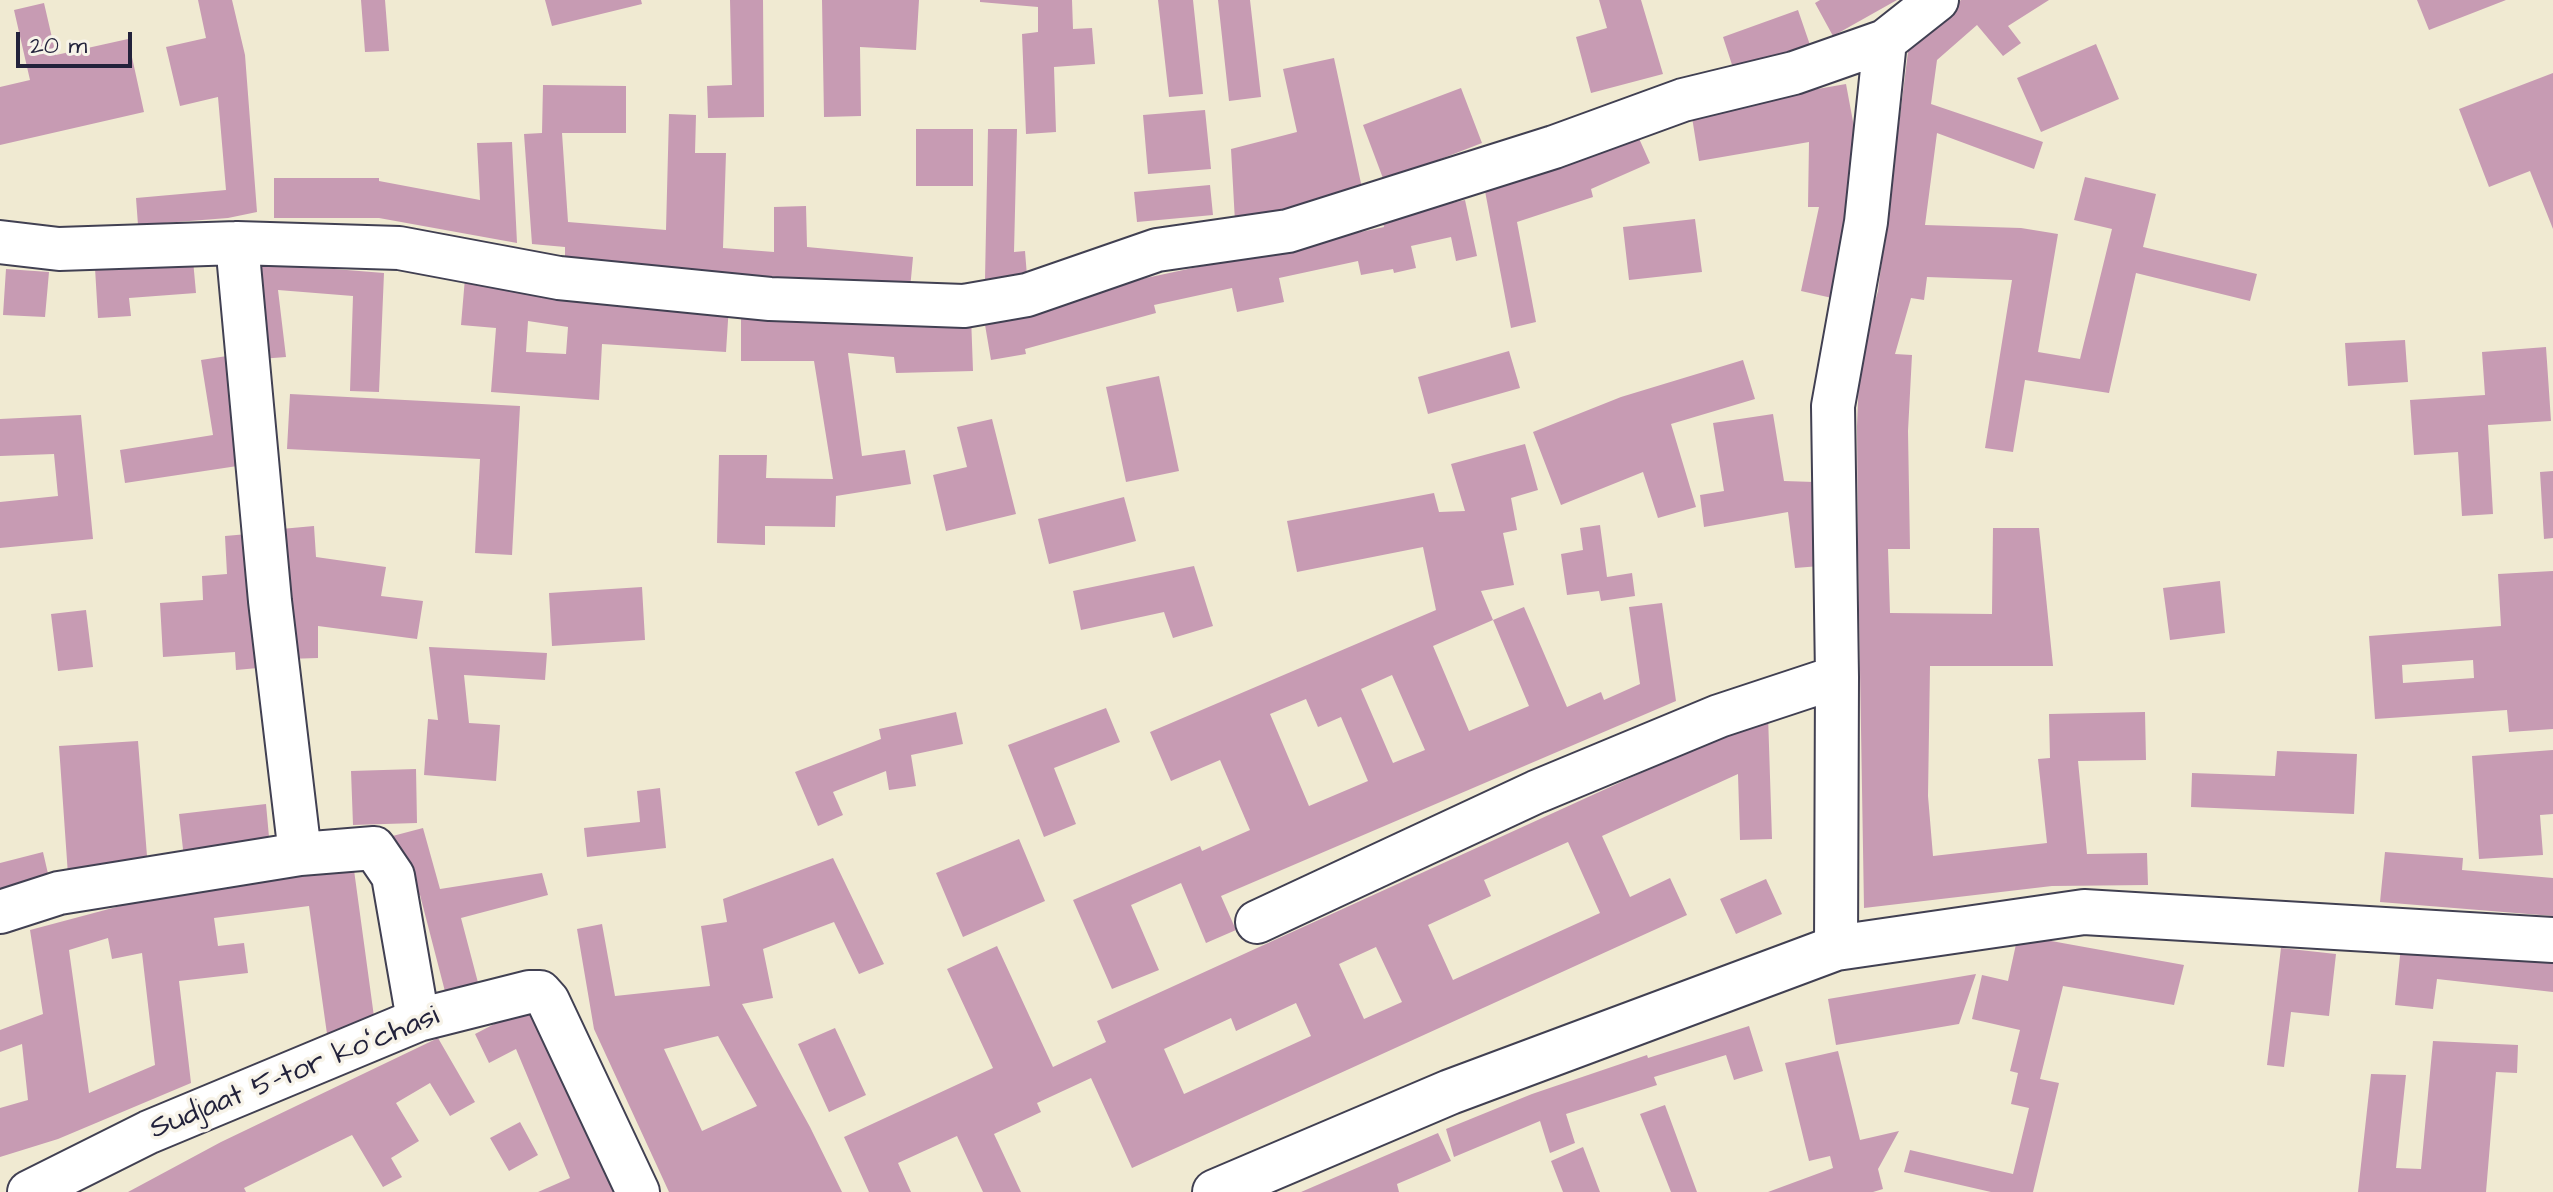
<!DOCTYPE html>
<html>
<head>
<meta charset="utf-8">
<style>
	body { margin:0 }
	#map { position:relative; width:2553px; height:1192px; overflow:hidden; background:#f0ead2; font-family:"Architects Daughter",sans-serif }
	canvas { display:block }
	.scale { position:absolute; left:16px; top:32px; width:116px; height:36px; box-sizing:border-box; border:4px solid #22223b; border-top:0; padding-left:10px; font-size:24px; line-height:28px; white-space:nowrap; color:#22223b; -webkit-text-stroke:6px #f7f3e8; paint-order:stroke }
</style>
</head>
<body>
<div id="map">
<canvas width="2553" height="1192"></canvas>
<div class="scale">20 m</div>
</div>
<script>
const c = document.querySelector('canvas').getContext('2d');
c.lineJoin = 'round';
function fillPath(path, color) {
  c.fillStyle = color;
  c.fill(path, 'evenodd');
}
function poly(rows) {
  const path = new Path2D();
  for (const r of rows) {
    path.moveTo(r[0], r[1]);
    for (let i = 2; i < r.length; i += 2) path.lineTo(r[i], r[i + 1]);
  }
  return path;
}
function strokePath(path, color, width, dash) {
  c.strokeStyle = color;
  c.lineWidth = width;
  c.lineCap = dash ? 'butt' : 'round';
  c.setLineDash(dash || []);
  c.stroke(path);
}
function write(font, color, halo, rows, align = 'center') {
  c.font = font + ' "Architects Daughter",sans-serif';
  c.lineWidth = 7;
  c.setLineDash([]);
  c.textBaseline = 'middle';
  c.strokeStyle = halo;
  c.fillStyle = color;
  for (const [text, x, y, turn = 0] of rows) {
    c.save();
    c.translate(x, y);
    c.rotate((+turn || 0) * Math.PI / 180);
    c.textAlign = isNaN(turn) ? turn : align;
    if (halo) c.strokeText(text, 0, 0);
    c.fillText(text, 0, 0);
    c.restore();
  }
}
fillPath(poly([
	[198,0,232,0,245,55,257,212,228,218,138,225,136,198,226,190,218,97,180,106,166,47,206,38],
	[361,0,385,0,389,51,365,52],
	[545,0,641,0,642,4,552,26],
	[730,0,763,0,764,117,708,118,707,86,732,85],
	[822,0,919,0,916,50,860,47,861,116,824,117],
	[980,0,1072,0,1073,29,1092,28,1095,64,1054,67,1056,132,1026,134,1022,34,1038,32,1038,7,980,2],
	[1158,0,1193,0,1203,94,1169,97],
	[1218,0,1250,0,1261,97,1229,101],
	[1599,0,1641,0,1663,74,1591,93,1576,37,1607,28],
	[1820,0,1897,0,1833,36,1815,3],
	[1961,0,2049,0,2008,26,2021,43,2003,56,1977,25,1937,60,1931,104,2043,142,2034,169,1937,133,1925,225,2021,228,2058,234,2038,352,2080,359,2112,229,2074,220,2085,177,2156,194,2143,247,2257,274,2250,301,2136,273,2109,393,2025,380,2013,452,1985,448,2012,280,1927,277,1924,300,1911,298,1895,354,1912,355,1908,431,1910,549,1888,549,1890,613,1992,614,1993,528,2039,528,2053,666,1930,666,1928,796,1933,856,2047,843,2038,759,2050,758,2049,714,2145,712,2146,760,2078,761,2087,854,2147,853,2148,885,2052,886,1864,908,1858,550,1857,426,1860,352,1878,291,1909,44],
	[2417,0,2506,0,2429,30],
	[44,3,56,55,128,39,144,112,0,145,0,87,30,80,14,10],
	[1798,10,1810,45,1734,71,1723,37],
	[2096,44,2119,99,2041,132,2017,78],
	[1334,58,1362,188,1235,222,1231,149,1297,132,1283,69],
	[2553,73,2553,229,2530,171,2489,187,2459,109],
	[1846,84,1857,143,1851,208,1832,298,1801,291,1819,207,1808,207,1809,142,1699,161,1691,111],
	[543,85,626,86,626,133,562,133,568,222,666,230,669,114,696,115,695,153,726,153,723,248,774,252,774,207,806,206,807,247,913,257,910,289,565,258,565,247,532,244,524,134,542,133],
	[1461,88,1482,143,1384,181,1363,125],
	[1205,110,1211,169,1148,174,1143,115],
	[916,129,973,129,973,186,916,186],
	[988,129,1017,129,1014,252,1025,251,1027,276,985,279],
	[1637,134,1650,163,1591,189,1593,197,1517,222,1536,322,1511,328,1485,191],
	[512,142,517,243,379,218,274,218,274,178,379,178,379,181,480,200,477,143],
	[1210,185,1213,215,1137,222,1134,192],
	[1465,200,1477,256,1456,261,1451,237,1411,246,1416,268,1394,273,1393,269,1361,275,1358,261,1279,278,1284,302,1237,312,1232,288,1154,305,1156,313,1025,349,1026,354,991,360,984,319,1146,278,1384,227,1382,218],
	[1695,219,1702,272,1629,280,1623,227],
	[193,260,196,293,129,298,131,316,98,318,95,268],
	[247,262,384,273,379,392,350,391,353,296,278,290,286,357,260,359],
	[6,269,49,272,45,317,3,315],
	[465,278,729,305,726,352,602,344,599,400,491,392,496,328,461,325],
	[528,321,568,327,566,354,526,352],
	[741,313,971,316,973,371,896,373,894,357,848,353,862,456,905,450,911,484,836,496,835,527,765,526,765,545,717,543,719,455,767,455,766,478,833,479,814,361,741,361],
	[2405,340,2408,382,2348,386,2345,343],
	[2546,347,2551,421,2488,425,2493,514,2462,516,2458,452,2414,455,2410,400,2485,395,2482,352],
	[1509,351,1520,388,1428,414,1418,377],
	[227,356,244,465,125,483,120,450,213,435,201,360],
	[1743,360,1755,399,1671,424,1696,507,1658,518,1643,472,1561,505,1533,432,1621,397],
	[1159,376,1179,471,1126,482,1106,387],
	[290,394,520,406,512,555,475,553,480,459,287,449],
	[1773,414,1784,481,1814,482,1820,566,1795,568,1788,512,1704,527,1700,495,1724,491,1713,423],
	[81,415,93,539,0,548,0,502,58,496,54,454,0,456,0,419],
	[992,419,1016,514,946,531,933,475,967,467,957,427],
	[1525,444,1538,490,1511,498,1517,530,1503,533,1514,585,1481,591,1493,620,1433,646,1469,731,1529,706,1493,620,1524,607,1567,707,1601,692,1604,700,1640,684,1629,607,1662,603,1676,701,1221,896,1236,930,1206,943,1181,883,1131,905,1159,970,1112,989,1073,900,1200,846,1202,851,1250,830,1220,760,1171,781,1150,732,1436,610,1423,547,1297,572,1287,521,1434,493,1439,512,1465,511,1451,464],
	[1392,675,1425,750,1393,763,1361,689],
	[1306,699,1318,727,1341,717,1368,781,1309,806,1270,714],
	[2553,471,2553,538,2544,539,2540,472],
	[1124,497,1136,541,1049,564,1038,519],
	[1600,525,1607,577,1632,573,1635,596,1601,601,1599,591,1567,595,1561,554,1583,550,1580,528],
	[314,526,316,557,386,567,381,596,423,601,417,639,318,626,318,658,287,659,281,529],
	[259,533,269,667,236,670,235,652,163,657,160,603,203,600,202,576,227,574,225,536],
	[1194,566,1213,626,1173,638,1164,612,1081,630,1073,591],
	[2553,571,2553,729,2509,732,2507,710,2375,719,2369,636,2501,626,2498,574],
	[2473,660,2474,678,2403,683,2402,665],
	[2220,581,2225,633,2170,640,2163,588],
	[642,587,645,640,552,646,549,593],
	[86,610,93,667,58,671,51,614],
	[429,647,547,653,545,680,464,675,469,723,500,725,496,781,424,775,428,719,438,720],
	[1106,708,1120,742,1054,768,1076,824,1044,837,1008,745],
	[956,712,963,744,911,755,916,786,889,790,886,771,833,792,843,815,818,826,795,772,881,739,879,729],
	[1768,715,1772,839,1740,840,1738,774,1602,836,1630,897,1670,878,1687,915,1132,1168,1091,1078,1037,1103,1041,1112,994,1134,1021,1192,983,1192,957,1136,898,1163,911,1192,869,1192,844,1137,993,1068,947,969,997,946,1053,1067,1106,1042,1097,1021],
	[1568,842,1600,913,1453,980,1428,925,1491,896,1484,880],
	[1376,947,1402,1002,1364,1019,1339,964],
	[1296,1003,1311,1036,1184,1094,1164,1049,1231,1018,1236,1031],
	[138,741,148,869,68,875,59,746],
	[2553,750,2553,814,2540,815,2543,855,2479,859,2472,756],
	[2277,751,2357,754,2354,814,2191,807,2192,773,2275,776],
	[416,769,417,823,353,825,351,771],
	[660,788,666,848,587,857,584,828,640,822,637,791],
	[266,804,270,848,184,858,179,814],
	[423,828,440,889,542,873,548,895,461,918,481,994,448,1003,420,895,402,899,385,838],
	[1019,839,1045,901,963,937,936,873],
	[43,852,52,891,0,904,0,863],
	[2385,852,2463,858,2462,870,2553,878,2553,916,2380,902],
	[833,858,884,964,859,974,834,922,763,949,773,998,742,1004,810,1127,842,1192,669,1192,594,1029,577,929,602,924,615,996,710,986,701,926,727,922,723,899],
	[718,1036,757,1106,702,1131,664,1049],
	[354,870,375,1024,328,1041,309,906,214,918,218,946,244,943,248,973,179,981,191,1083,58,1139,0,1157,0,1108,28,1100,22,1044,0,1052,0,1030,43,1014,30,930,169,893],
	[108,938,112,959,142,953,155,1065,89,1093,69,950],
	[1766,879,1782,914,1736,934,1720,899],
	[2018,935,2184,965,2174,1005,2063,986,2040,1079,2059,1083,2033,1192,1991,1192,1904,1172,1910,1150,2013,1174,2029,1108,2011,1104,2018,1073,2010,1071,2020,1030,1972,1019,1982,975,2008,981],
	[2401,946,2553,962,2553,992,2437,979,2433,1009,2395,1005],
	[2281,948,2336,954,2329,1016,2291,1012,2284,1067,2267,1065],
	[1976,974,1959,1024,1836,1045,1828,999],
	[535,1003,615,1192,538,1192,570,1178,516,1049,489,1063,475,1034],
	[1749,1026,1763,1071,1734,1080,1726,1055,1654,1077,1657,1085,1566,1114,1575,1143,1550,1153,1540,1121,1454,1157,1446,1129,1532,1094,1647,1055,1648,1058],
	[835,1028,866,1095,829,1112,798,1044],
	[438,1038,475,1102,450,1116,430,1083,396,1103,419,1141,391,1158,402,1177,383,1187,352,1135,244,1188,246,1192,128,1192,221,1142],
	[2433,1041,2518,1045,2517,1073,2496,1072,2486,1192,2358,1192,2371,1074,2406,1075,2396,1168,2421,1169],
	[1838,1051,1860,1140,1899,1131,1878,1169,1883,1189,1873,1192,1768,1192,1833,1168,1830,1156,1809,1161,1785,1063],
	[1665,1105,1697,1192,1671,1192,1640,1114],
	[520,1122,538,1155,509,1171,490,1138],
	[1438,1133,1451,1161,1397,1184,1399,1192,1301,1192],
	[1583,1147,1600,1192,1563,1192,1551,1161]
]), '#c79bb3');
const minor = poly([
	[0,242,59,249,237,243,399,248,559,278,770,299,964,306,1027,295,1157,250,1288,231,1554,147,1683,100,1794,73,1885,41],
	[237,243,270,601,300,854],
	[0,912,59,893,300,854,374,848,393,876,418,1020],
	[1257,922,1536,792,1719,716,1837,677],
	[1836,948,1837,677,1833,406,1866,222,1885,41,1937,0],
	[29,1192,149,1132,418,1020,529,992,540,992,548,1001,638,1192]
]);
const tertiary = poly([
	[1215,1192,1450,1092,1836,948,2084,912,2553,940]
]);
strokePath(minor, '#414052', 46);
strokePath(tertiary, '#414052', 48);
strokePath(minor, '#fff', 42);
strokePath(tertiary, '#fff', 44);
write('30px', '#22223b', '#f7f3e8', [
	["Sudjaat 5-tor koʻchasi",295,1074,-22]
]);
</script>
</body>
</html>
